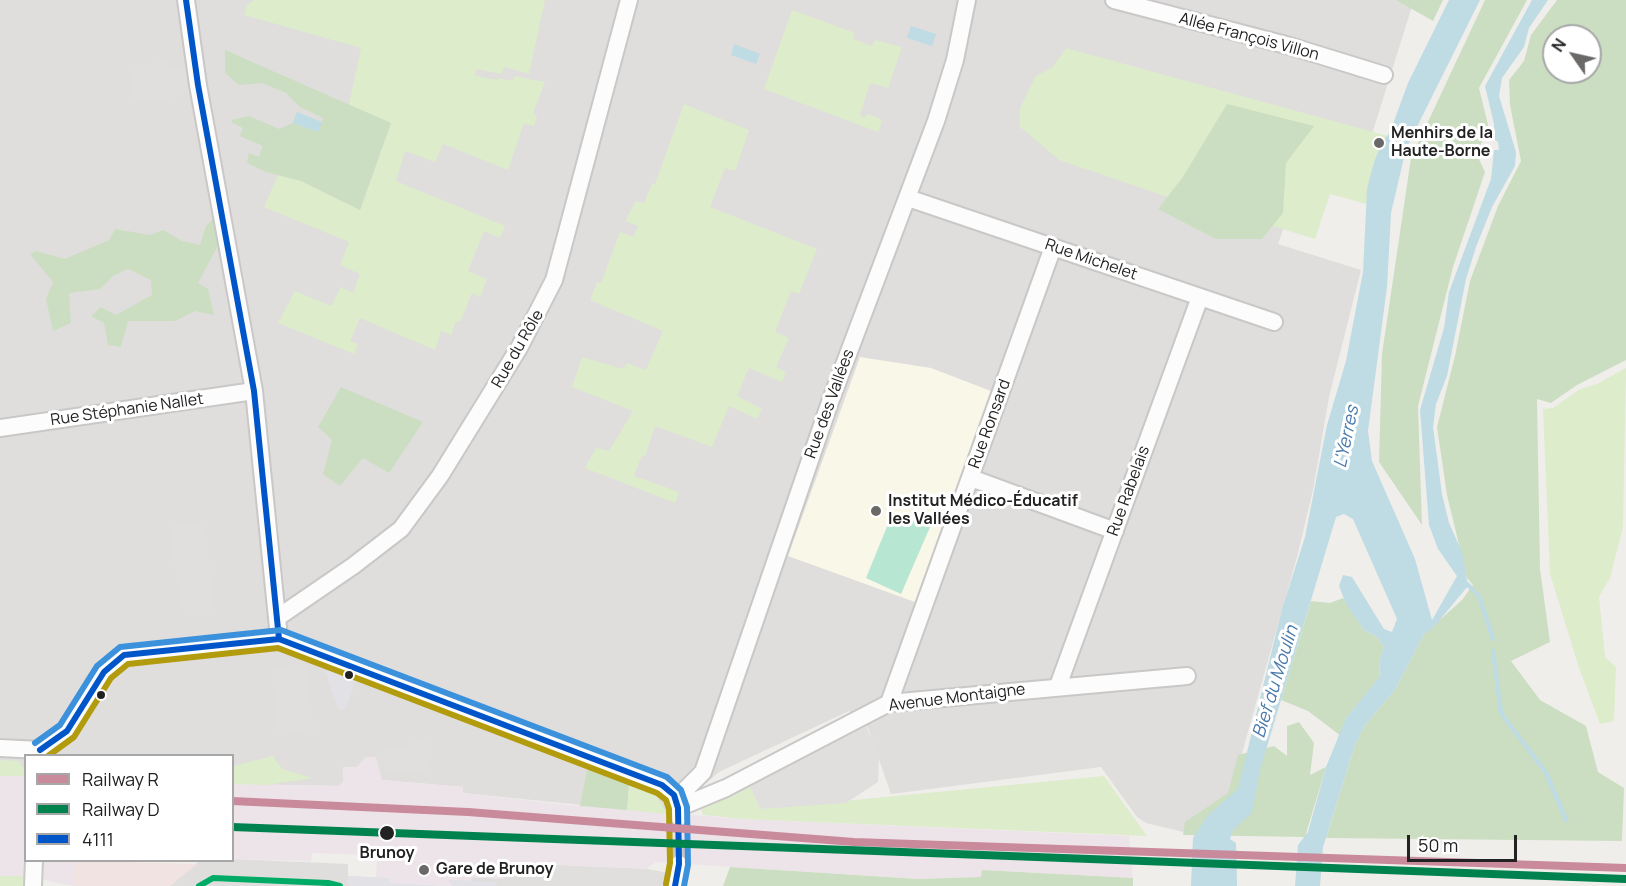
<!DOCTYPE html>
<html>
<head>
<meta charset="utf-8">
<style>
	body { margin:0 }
	#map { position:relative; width:1626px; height:886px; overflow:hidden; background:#f0eeeb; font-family:Manrope,sans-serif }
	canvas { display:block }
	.legend { position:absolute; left:24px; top:754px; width:210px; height:108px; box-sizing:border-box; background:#fff; border:2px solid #a7a7a7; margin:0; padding:8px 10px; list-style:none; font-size:18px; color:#222 }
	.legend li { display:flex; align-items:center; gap:12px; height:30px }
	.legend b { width:30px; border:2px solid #a7a7a7 }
	.north { position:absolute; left:1542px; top:24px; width:60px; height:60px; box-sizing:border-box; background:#fff; border:2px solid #a7a7a7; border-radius:50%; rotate:304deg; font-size:16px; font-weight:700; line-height:24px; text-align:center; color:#222 }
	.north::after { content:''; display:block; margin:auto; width:21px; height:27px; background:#6a6968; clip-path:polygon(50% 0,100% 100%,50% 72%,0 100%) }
	.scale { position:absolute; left:1407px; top:835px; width:110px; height:27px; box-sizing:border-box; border:3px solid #222; border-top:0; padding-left:8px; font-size:18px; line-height:21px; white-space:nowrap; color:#222; -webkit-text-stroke:4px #fff; paint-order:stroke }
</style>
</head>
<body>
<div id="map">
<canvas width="1626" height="886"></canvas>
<ul class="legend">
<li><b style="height:8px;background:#c98a9c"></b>Railway R</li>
<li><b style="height:8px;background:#00824e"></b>Railway D</li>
<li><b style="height:8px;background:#0055c8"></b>4111</li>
</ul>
<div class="north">N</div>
<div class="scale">50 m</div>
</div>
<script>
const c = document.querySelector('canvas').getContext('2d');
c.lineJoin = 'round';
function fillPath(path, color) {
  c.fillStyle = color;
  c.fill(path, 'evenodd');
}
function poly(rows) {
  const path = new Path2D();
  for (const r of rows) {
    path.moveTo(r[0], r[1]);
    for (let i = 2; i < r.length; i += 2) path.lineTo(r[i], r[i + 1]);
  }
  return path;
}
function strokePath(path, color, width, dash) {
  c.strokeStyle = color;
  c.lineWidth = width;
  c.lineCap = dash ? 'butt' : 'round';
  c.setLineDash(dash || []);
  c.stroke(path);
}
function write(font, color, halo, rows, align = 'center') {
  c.font = font + ' Manrope,sans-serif';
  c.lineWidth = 6;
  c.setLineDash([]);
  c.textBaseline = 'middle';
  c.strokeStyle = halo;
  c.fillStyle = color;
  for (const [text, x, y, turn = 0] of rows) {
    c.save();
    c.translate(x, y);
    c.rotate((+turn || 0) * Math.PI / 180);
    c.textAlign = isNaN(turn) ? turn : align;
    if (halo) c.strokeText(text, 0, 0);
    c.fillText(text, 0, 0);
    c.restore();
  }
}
fillPath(poly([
	[0,0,1414,0,1372,134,1320,124,1278,244,1361,270,1329,397,1313,490,1298,553,1232,789,1192,834,1146,823,1137,817,1101,767,891,794,868,728,849,711,719,772,670,814,463,793,463,787,382,780,357,767,339,786,233,784,232,756,26,756,25,776,0,776],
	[233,859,348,864,348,876,389,878,389,883,444,886,170,886,199,861],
	[516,863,646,869,669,873,665,886,453,886,447,880,471,880,471,877,504,879,504,875]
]), '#dfdedc');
fillPath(poly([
	[75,861,87,861,197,864,170,886,73,886]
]), '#f1e3e1');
fillPath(poly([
	[365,757,376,757,382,780,463,787,463,793,569,805,744,819,1129,836,1133,878,982,870,982,877,918,879,656,862,646,869,516,863,515,875,505,875,504,879,472,877,471,881,448,880,453,886,444,886,389,883,389,878,376,877,377,860,367,859,366,855,312,853,311,861,233,859,233,784,339,786,343,782,343,767,357,767],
	[0,776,25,776,26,860,75,861,73,886,24,876,0,876]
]), '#ede4e9');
fillPath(poly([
	[860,357,931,368,991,391,915,602,788,556]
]), '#f8f7e8');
fillPath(poly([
	[255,0,545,0,529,74,504,67,502,74,476,69,475,76,498,80,498,78,513,81,514,76,545,82,533,113,537,117,534,126,524,123,508,170,443,144,435,162,405,151,396,181,505,226,500,238,484,231,468,271,487,279,480,297,472,293,460,322,456,321,451,335,441,331,435,350,360,318,350,341,358,344,354,354,278,323,295,291,331,306,341,287,353,293,360,274,340,265,349,242,264,207,278,175,301,181,360,210,391,123,349,105,361,48,244,15,248,4],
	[792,10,855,33,853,39,861,42,872,46,875,40,902,47,888,88,870,83,860,115,864,118,867,114,879,118,882,122,878,132,764,89],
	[1066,48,1388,136,1382,143,1374,162,1366,204,1330,194,1315,239,1273,226,1253,226,1059,160,1019,126,1020,108,1036,76,1053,67],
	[684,104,749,130,735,171,725,168,710,207,817,249,799,294,791,291,775,332,789,338,776,367,786,372,782,382,749,368,737,396,762,409,757,419,729,406,712,447,655,426,645,456,642,455,634,476,679,492,675,503,585,468,596,448,609,451,633,411,572,387,582,357,623,369,627,363,646,370,663,331,590,300,597,282,601,283,620,232,633,237,638,226,625,221,636,201,644,203,652,184,655,184],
	[1626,368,1623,527,1610,578,1599,597,1605,657,1616,667,1614,721,1600,724,1579,668,1550,574,1543,409,1553,408,1580,389,1597,384],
	[273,756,282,769,312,778,267,785,233,784,233,766],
	[0,760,19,761,25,770,25,776,0,776],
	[1104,776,1147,836,744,819,703,815,701,810,749,784,760,809],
	[629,780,656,795,667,814,627,810],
	[0,876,24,876,24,886,0,886]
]), '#ddeccb');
fillPath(poly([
	[1396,0,1443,0,1433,21],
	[1485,0,1527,0,1479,88,1489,129,1476,153,1485,172,1453,267,1418,406,1422,525,1379,462,1382,354,1411,158],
	[1557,0,1626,0,1626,360,1577,385,1551,403,1537,399,1540,569,1550,642,1511,661,1540,700,1586,726,1598,772,1624,788,1622,841,1326,838,1355,745,1365,725,1395,690,1424,634,1462,600,1473,585,1467,578,1447,495,1437,427,1455,356,1470,281,1498,206,1521,161,1510,105,1509,80,1524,61,1531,35],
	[1554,36,1590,36,1590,72,1554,72],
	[225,50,391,123,360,210,301,181,266,172,247,163,249,153,259,157,263,146,240,136,243,128,231,122,232,120,249,116,279,129,293,123,318,132,323,118,300,107,286,93,262,83,239,85,225,73],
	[1227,104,1314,126,1286,163,1283,213,1262,239,1216,239,1158,209,1183,177],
	[214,218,222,238,198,283,208,289,214,315,195,311,175,321,128,321,121,347,108,345,104,323,91,316,101,307,116,315,152,295,151,280,128,269,113,276,100,289,69,293,71,323,53,331,46,299,53,282,30,254,36,251,65,259,109,240,115,229,150,235,163,230,182,241,200,245,206,226],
	[341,387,423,422,389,473,363,458,340,486,323,474,332,440,318,427],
	[1343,598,1364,630,1377,637,1384,647,1379,662,1380,677,1346,718,1341,736,1308,711,1281,700,1311,601,1330,603],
	[1299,722,1314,743,1310,775,1326,767,1305,837,1183,835,1185,822,1228,793,1238,755,1274,746,1287,756,1287,726],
	[588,765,629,780,627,810,580,806],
	[730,867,918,879,981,877,982,870,1133,878,1133,886,723,886]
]), '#cbdec1');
fillPath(poly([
	[893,512,930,527,901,594,866,578]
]), '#b7e6d2');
fillPath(poly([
	[168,61,169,69,189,66,194,98,185,95,134,103,129,67],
	[205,522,213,609,181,609,169,527],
	[306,664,314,734,304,735,303,732,279,735,271,668],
	[866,726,879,755,878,782,846,803,760,809,749,784],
	[416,737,433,745,427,773,384,772,385,746,410,747],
	[546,865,646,869,661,872,657,886,501,886,507,880,542,881]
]), '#e0dfde');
fillPath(poly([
	[327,668,356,680,346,708,339,711,325,672],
	[348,876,389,878,389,883,444,886,349,886,346,881],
	[447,880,471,881,498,882,496,886,453,886]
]), '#e2e1e5');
fillPath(poly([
	[1449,0,1480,0,1406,149,1391,213,1387,287,1368,431,1372,461,1415,559,1432,620,1457,576,1438,549,1429,525,1420,410,1444,328,1449,292,1491,179,1494,150,1499,150,1498,142,1494,139,1494,124,1485,86,1532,0,1548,0,1529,28,1524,47,1502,78,1499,96,1516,152,1515,166,1492,207,1476,247,1466,279,1447,376,1436,404,1433,427,1442,494,1449,523,1462,552,1468,586,1433,628,1424,634,1395,690,1365,725,1355,745,1323,847,1320,886,1295,886,1298,845,1308,832,1326,767,1346,718,1380,676,1379,662,1384,647,1377,637,1364,630,1346,604,1339,586,1343,575,1352,577,1384,629,1392,632,1397,619,1353,519,1344,514,1336,517,1260,770,1252,813,1233,830,1230,839,1236,843,1237,886,1191,886,1193,838,1208,815,1238,789,1282,609,1305,537,1327,425,1346,361,1363,272,1367,189,1374,162,1382,143,1390,132,1408,83],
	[911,26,936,34,932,46,907,38],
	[734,44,760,54,756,64,731,55],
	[297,112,322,122,318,132,293,123]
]), '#bfdbe3');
strokePath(poly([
	[1465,582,1479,596,1493,639],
	[1493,651,1501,713,1546,773,1566,820]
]), '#bfdbe3', 4.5);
strokePath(poly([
	[679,817,679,864]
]), '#c7c5c3', 16, [16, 8]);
const minor = poly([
	[186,0,198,85,254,391,278,628],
	[1114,0,1290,46,1384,75],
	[908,198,1274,322],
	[0,428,254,391],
	[971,478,1115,531],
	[277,618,353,566,401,529,440,476,519,348,554,280,629,0],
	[1058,686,1200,297],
	[889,703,1053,247],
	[0,748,40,750],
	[40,750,67,731,104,672,124,655,279,639,649,779,674,795,679,817],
	[676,799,703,772,830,402,936,121,955,60,967,0],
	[678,808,726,788,889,703,1187,676],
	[33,886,34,860],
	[675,886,679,864]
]);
strokePath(minor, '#c9c8c7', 20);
strokePath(minor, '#fdfcfc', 16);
strokePath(poly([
	[186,0,198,85,254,391,279,639],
	[40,750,67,731,104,672,124,655,279,639,662,785,674,795,678,808,679,864,675,886]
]), '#0055c8', 6);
strokePath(poly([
	[48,756,74,737,111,678,128,664,278,648,657,793,666,800,669,809,670,863,666,884]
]), '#b29b0c', 6);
strokePath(poly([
	[35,743,60,725,97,666,120,647,281,630,667,777,681,790,687,807,688,865,684,886]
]), '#3c91dc', 6);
strokePath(poly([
	[199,886,213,878,328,883,340,886]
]), '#00ab66', 6);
strokePath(poly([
	[232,801,468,812,854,842,1626,868]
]), '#c98a9c', 8);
strokePath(poly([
	[232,827,1626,879]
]), '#00824e', 8);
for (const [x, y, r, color] of [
	[1379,143,6,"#6a6968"],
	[876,511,6,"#6a6968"],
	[349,675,5,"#222"],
	[101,695,5,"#222"],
	[387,833,8,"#222"],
	[424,870,6,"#6a6968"]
]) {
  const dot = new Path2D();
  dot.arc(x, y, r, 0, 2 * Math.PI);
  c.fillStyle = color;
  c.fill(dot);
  strokePath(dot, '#fff', 2);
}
write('16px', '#222', '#fff', [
	["Allée François Villon",1249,37,15],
	["Rue Michelet",1091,260,19],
	["Rue du Rôle",518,349,-60],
	["Rue des Vallées",830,404,-70],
	["Rue Stéphanie Nallet",127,410,-8],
	["Rue Ronsard",990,424,-70],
	["Rue Rabelais",1129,491,-70],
	["Avenue Montaigne",957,698,-7]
]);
write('bold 16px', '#222', '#fff', [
	["Menhirs de la",1391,134],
	["Haute-Borne",1391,152],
	["Institut Médico-Éducatif",888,502],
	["les Vallées",888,520],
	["Gare de Brunoy",436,870]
], 'left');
write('bold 16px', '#222', '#fff', [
	["Brunoy",387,854]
]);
write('italic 18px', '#4a7aab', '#fff', [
	["L'Yerres",1347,437,-78],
	["Bief du Moulin",1276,682,-73]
]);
</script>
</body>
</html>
